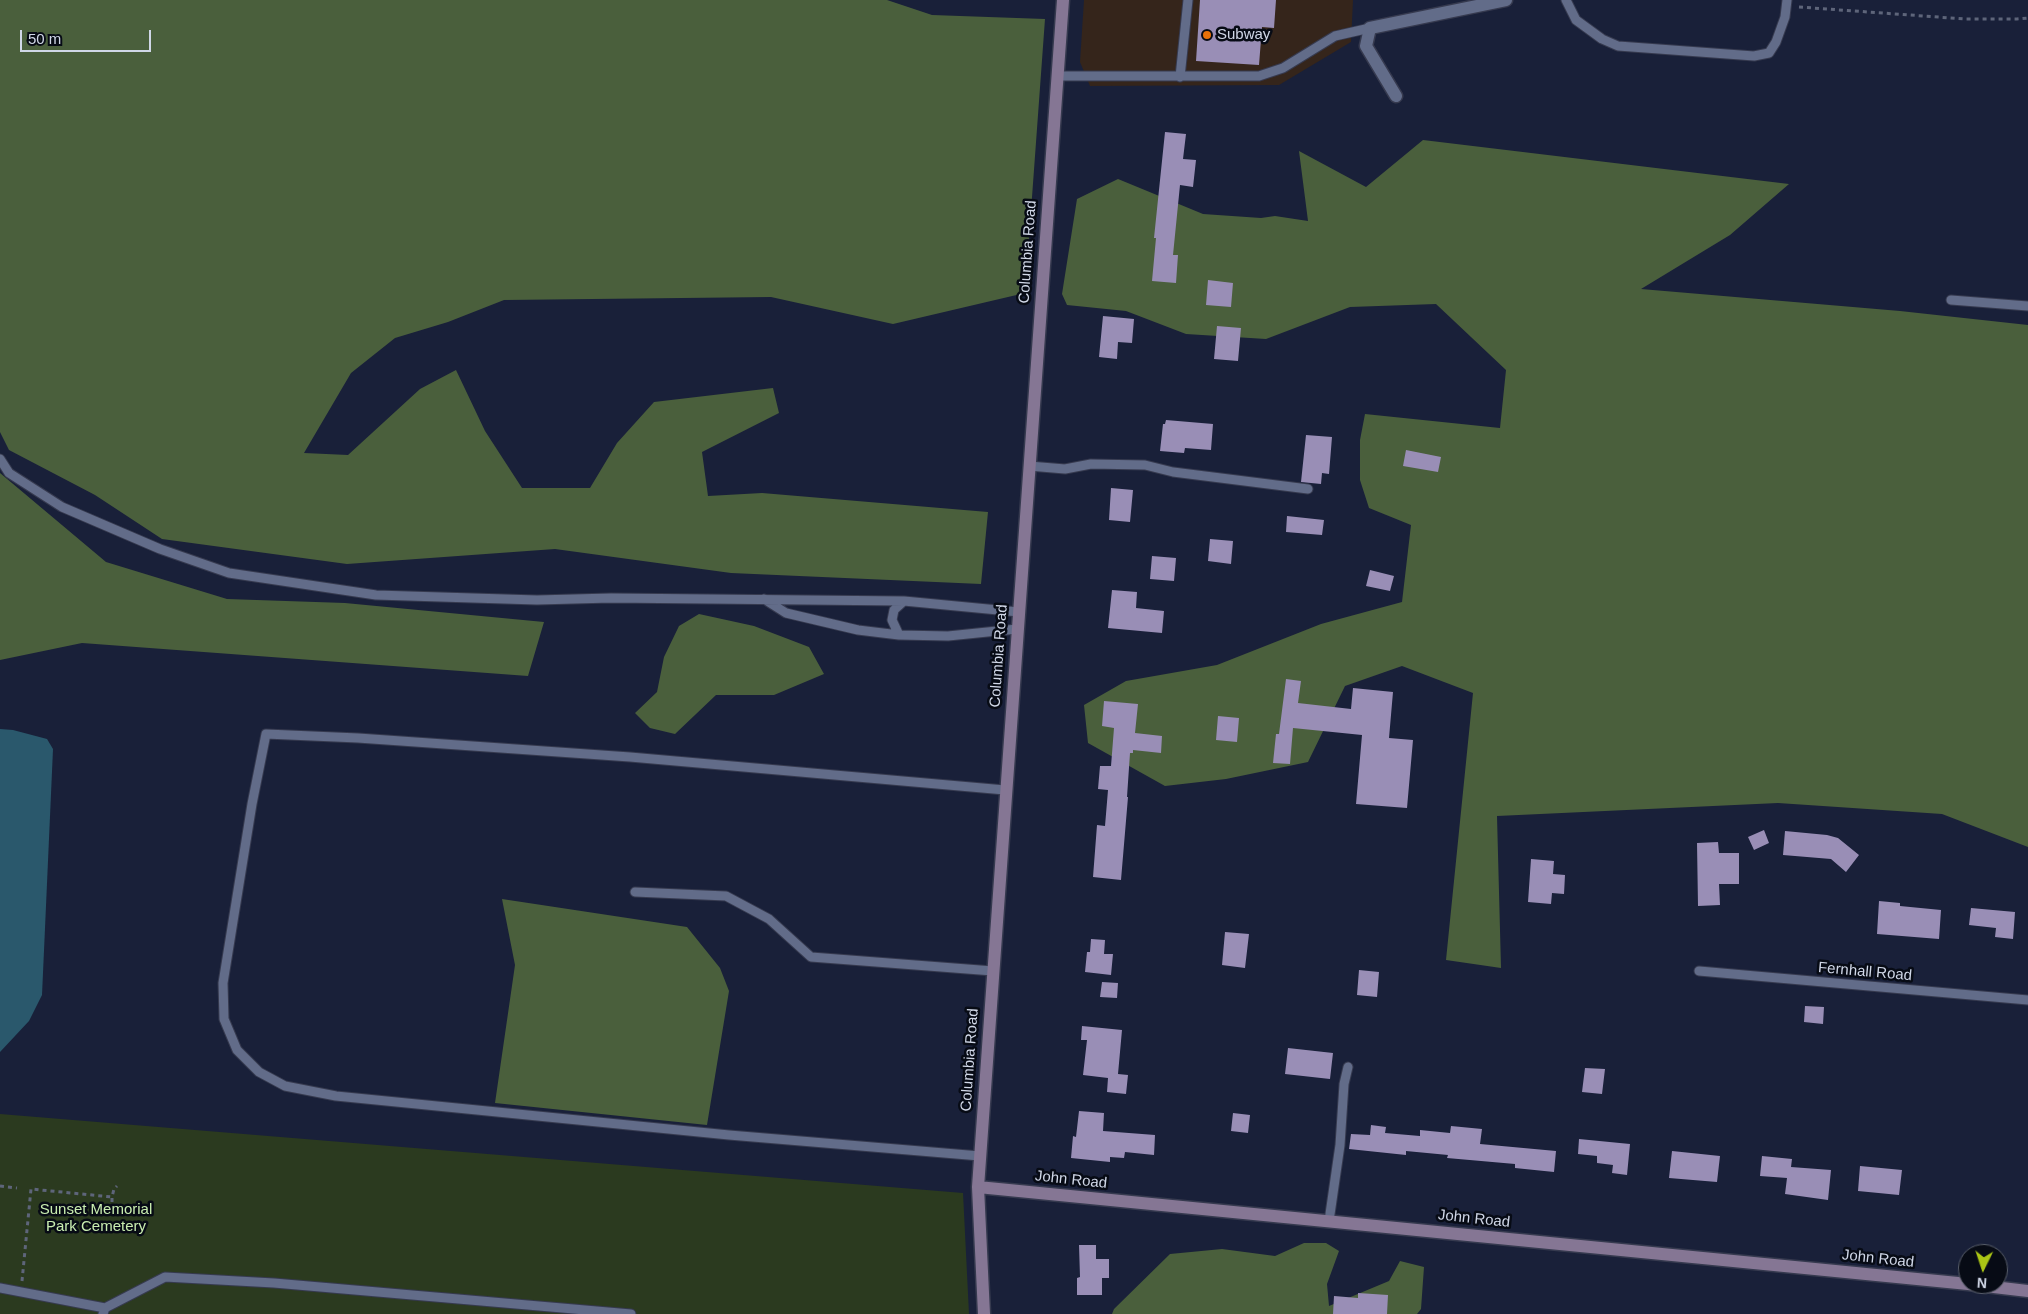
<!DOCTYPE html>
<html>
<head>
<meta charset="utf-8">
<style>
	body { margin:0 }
	#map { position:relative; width:2028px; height:1314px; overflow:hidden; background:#192039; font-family:Helvetica,sans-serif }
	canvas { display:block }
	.north { position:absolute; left:1958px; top:1244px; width:50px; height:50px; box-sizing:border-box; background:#070b15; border:1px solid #575d69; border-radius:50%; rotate:184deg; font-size:14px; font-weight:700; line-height:20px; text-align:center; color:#d0d7e7 }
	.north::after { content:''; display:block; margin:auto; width:18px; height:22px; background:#abc615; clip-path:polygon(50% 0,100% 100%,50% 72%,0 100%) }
	.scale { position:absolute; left:20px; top:30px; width:131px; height:22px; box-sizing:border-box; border:2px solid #d0d7e7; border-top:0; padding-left:6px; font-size:15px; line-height:18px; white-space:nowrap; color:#d0d7e7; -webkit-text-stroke:4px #070b15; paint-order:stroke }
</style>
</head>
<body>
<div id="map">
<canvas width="2028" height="1314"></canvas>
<div class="north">N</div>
<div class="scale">50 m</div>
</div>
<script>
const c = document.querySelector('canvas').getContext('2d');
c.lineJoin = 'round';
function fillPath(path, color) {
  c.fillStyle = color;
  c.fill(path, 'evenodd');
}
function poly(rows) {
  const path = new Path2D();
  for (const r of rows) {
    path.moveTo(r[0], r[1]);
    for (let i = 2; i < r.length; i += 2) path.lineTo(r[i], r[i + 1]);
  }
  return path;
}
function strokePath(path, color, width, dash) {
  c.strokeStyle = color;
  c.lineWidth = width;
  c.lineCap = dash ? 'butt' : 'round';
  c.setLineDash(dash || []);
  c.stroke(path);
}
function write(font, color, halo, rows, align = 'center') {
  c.font = font + ' Helvetica,sans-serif';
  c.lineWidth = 5;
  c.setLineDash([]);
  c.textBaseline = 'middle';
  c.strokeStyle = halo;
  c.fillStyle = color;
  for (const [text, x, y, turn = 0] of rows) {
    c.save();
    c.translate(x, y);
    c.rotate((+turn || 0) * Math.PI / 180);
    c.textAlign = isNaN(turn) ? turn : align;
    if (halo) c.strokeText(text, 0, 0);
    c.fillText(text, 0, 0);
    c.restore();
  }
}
fillPath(poly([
	[1084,0,1353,0,1351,42,1279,85,1090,86,1080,62]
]), '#35251b');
fillPath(poly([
	[0,1114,963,1193,969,1314,0,1314]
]), '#2b3a1f');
fillPath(poly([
	[0,0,887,0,932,15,1045,19,1025,293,893,324,771,297,504,300,448,322,395,338,351,373,304,453,348,455,420,389,456,370,485,431,522,488,590,488,617,443,654,402,773,388,779,413,702,452,708,496,762,493,988,512,981,584,731,573,555,549,347,564,162,539,95,495,9,450,0,432],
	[1423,140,1789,184,1730,235,1641,289,1900,311,2028,325,2028,847,1942,814,1778,803,1497,816,1501,968,1446,960,1473,693,1402,666,1345,686,1308,762,1226,779,1165,786,1088,743,1084,705,1126,681,1217,665,1321,624,1402,602,1411,525,1369,508,1360,480,1360,440,1365,414,1500,428,1506,370,1436,304,1350,307,1266,339,1186,334,1126,311,1067,305,1062,294,1077,199,1118,179,1203,214,1261,218,1275,216,1308,221,1299,151,1366,187],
	[0,473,106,562,227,599,345,603,544,622,528,676,82,643,0,660],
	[699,614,754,626,809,647,824,674,774,695,716,695,675,734,650,728,635,713,657,692,664,657,679,626],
	[502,899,687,927,720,968,729,991,707,1125,495,1103,515,965],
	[1304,1243,1326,1243,1339,1251,1327,1284,1329,1306,1389,1281,1400,1261,1424,1267,1421,1309,1417,1314,1112,1314,1114,1309,1170,1254,1222,1249,1275,1256]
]), '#4a5f3c');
fillPath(poly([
	[0,729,13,730,47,739,53,749,42,995,29,1021,0,1052]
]), '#2a586c');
fillPath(poly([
	[1200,0,1276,0,1274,28,1262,27,1259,65,1196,61],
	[1165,132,1186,134,1183,159,1196,160,1193,187,1180,185,1173,255,1178,255,1176,283,1152,281,1156,238,1154,238],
	[1208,280,1233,283,1231,307,1206,305],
	[1103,316,1134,319,1132,343,1118,342,1117,359,1099,357],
	[1217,326,1241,328,1238,361,1214,359],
	[1166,420,1213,424,1211,450,1185,448,1184,453,1160,451,1163,424,1165,424],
	[1306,435,1332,437,1329,474,1322,473,1321,484,1301,482],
	[1406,450,1441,457,1438,472,1403,466],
	[1111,488,1133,490,1130,522,1109,520],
	[1287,516,1324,520,1322,535,1286,532],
	[1210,539,1233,541,1231,564,1208,561],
	[1152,556,1176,558,1174,581,1150,579],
	[1370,570,1394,576,1390,591,1366,586],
	[1112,590,1137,592,1136,608,1164,611,1162,633,1108,628],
	[1286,679,1301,681,1298,703,1351,709,1353,688,1393,692,1389,738,1413,740,1407,808,1356,804,1362,735,1293,728,1290,764,1273,763,1276,734,1279,734],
	[1104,701,1138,704,1135,733,1162,736,1161,753,1133,750,1133,753,1130,753,1127,797,1128,797,1121,880,1093,877,1097,825,1105,826,1108,790,1098,789,1100,766,1111,766,1114,728,1102,726],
	[1218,716,1239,718,1237,742,1216,740],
	[1764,830,1769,843,1754,850,1748,837],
	[1785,831,1827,835,1838,838,1859,855,1846,872,1831,859,1783,855],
	[1718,842,1719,853,1739,853,1739,884,1719,884,1720,905,1698,906,1697,843],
	[1531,859,1554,861,1553,874,1565,875,1564,894,1552,893,1551,904,1528,902],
	[1879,901,1900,903,1900,906,1941,910,1939,939,1877,934],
	[1971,908,2015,912,2013,939,1995,937,1996,928,1969,925],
	[1225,932,1249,934,1245,968,1222,965],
	[1091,939,1105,940,1104,954,1113,954,1111,975,1085,972,1087,952,1090,952],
	[1359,970,1379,972,1377,997,1357,995],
	[1102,982,1118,983,1117,998,1100,997],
	[1805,1006,1824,1007,1823,1024,1804,1022],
	[1082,1026,1122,1030,1118,1074,1128,1075,1126,1094,1107,1092,1108,1078,1083,1075,1087,1040,1081,1040],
	[1288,1048,1333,1053,1330,1079,1285,1074],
	[1585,1068,1605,1069,1602,1094,1582,1092],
	[1079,1111,1104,1113,1103,1131,1155,1135,1154,1155,1125,1152,1124,1158,1110,1157,1110,1162,1071,1158,1073,1136,1076,1137],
	[1233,1113,1250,1115,1248,1133,1231,1131],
	[1371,1125,1386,1127,1385,1133,1420,1136,1420,1130,1450,1133,1451,1126,1482,1129,1480,1144,1556,1151,1554,1172,1515,1168,1515,1164,1447,1158,1448,1155,1406,1151,1406,1155,1349,1149,1351,1134,1370,1135],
	[1579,1139,1630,1144,1627,1175,1612,1173,1613,1165,1597,1163,1597,1156,1578,1154],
	[1672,1151,1720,1156,1717,1182,1669,1178],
	[1762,1156,1792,1159,1791,1167,1831,1170,1828,1200,1785,1194,1787,1178,1760,1176],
	[1860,1166,1902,1170,1899,1195,1858,1191],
	[1079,1245,1096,1245,1096,1259,1109,1259,1109,1278,1102,1278,1102,1295,1077,1295,1077,1278,1080,1277],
	[1358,1293,1388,1295,1387,1314,1333,1314,1334,1296,1358,1298]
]), '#998eb6');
const lane = poly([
	[1566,0,1576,20,1602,39,1618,46,1754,56,1769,53,1776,42,1785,17,1787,0],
	[1058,76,1259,76,1283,68,1335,36,1370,28],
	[1180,77,1188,0],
	[1951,300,2028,306],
	[0,459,9,473,62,507,160,549,229,573,376,595,537,600,611,598,904,601,1019,612],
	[1029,466,1065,469,1091,464,1145,465,1173,472,1308,489],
	[764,599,786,613,858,630,899,635,948,636,1017,629],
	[899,635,892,620,894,610,904,601],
	[635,892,726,896,769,919,811,957,993,971],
	[1699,971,2028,1000],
	[980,1156,729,1135,336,1096,285,1086,259,1072,237,1050,224,1019,223,983,252,804,266,734,358,738,630,757,1005,790],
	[1329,1221,1340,1145,1344,1084,1348,1067],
	[0,1288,105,1308],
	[103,1314,105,1308,165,1277,274,1283,631,1314]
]);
const street = poly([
	[1396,96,1366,46,1370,28,1506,0]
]);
const secondary = poly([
	[978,1187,1968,1284],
	[1968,1284,2028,1291],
	[984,1314,978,1187,1063,0]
]);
strokePath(lane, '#363a4f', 11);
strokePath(street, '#363a4f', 15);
strokePath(secondary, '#363a4f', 15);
strokePath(poly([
	[1799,7,1965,19,2017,19,2028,18],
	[0,1186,17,1188],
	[115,1209,112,1205,112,1197,114,1189,117,1186],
	[22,1281,31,1189,112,1197]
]), '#5e657a', 3, [4, 4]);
strokePath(lane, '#626c89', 9);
strokePath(street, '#626c89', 12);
strokePath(secondary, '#857694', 12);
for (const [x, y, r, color] of [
	[1207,35,5,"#e8710a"]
]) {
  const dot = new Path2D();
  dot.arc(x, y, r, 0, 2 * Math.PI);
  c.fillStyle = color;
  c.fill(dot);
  strokePath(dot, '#070b15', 2);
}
write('15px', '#d0d7e7', '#070b15', [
	["Subway",1217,35]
], 'left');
write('15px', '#d0d7e7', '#070b15', [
	["Columbia Road",1028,252,-86],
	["Columbia Road",999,656,-86],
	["Fernhall Road",1865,972,5],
	["Columbia Road",970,1060,-86],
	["John Road",1071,1180,6],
	["John Road",1474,1219,6],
	["John Road",1878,1259,6]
]);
write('15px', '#c9edb0', '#070b15', [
	["Sunset Memorial",96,1210],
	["Park Cemetery",96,1227]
]);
</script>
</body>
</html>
